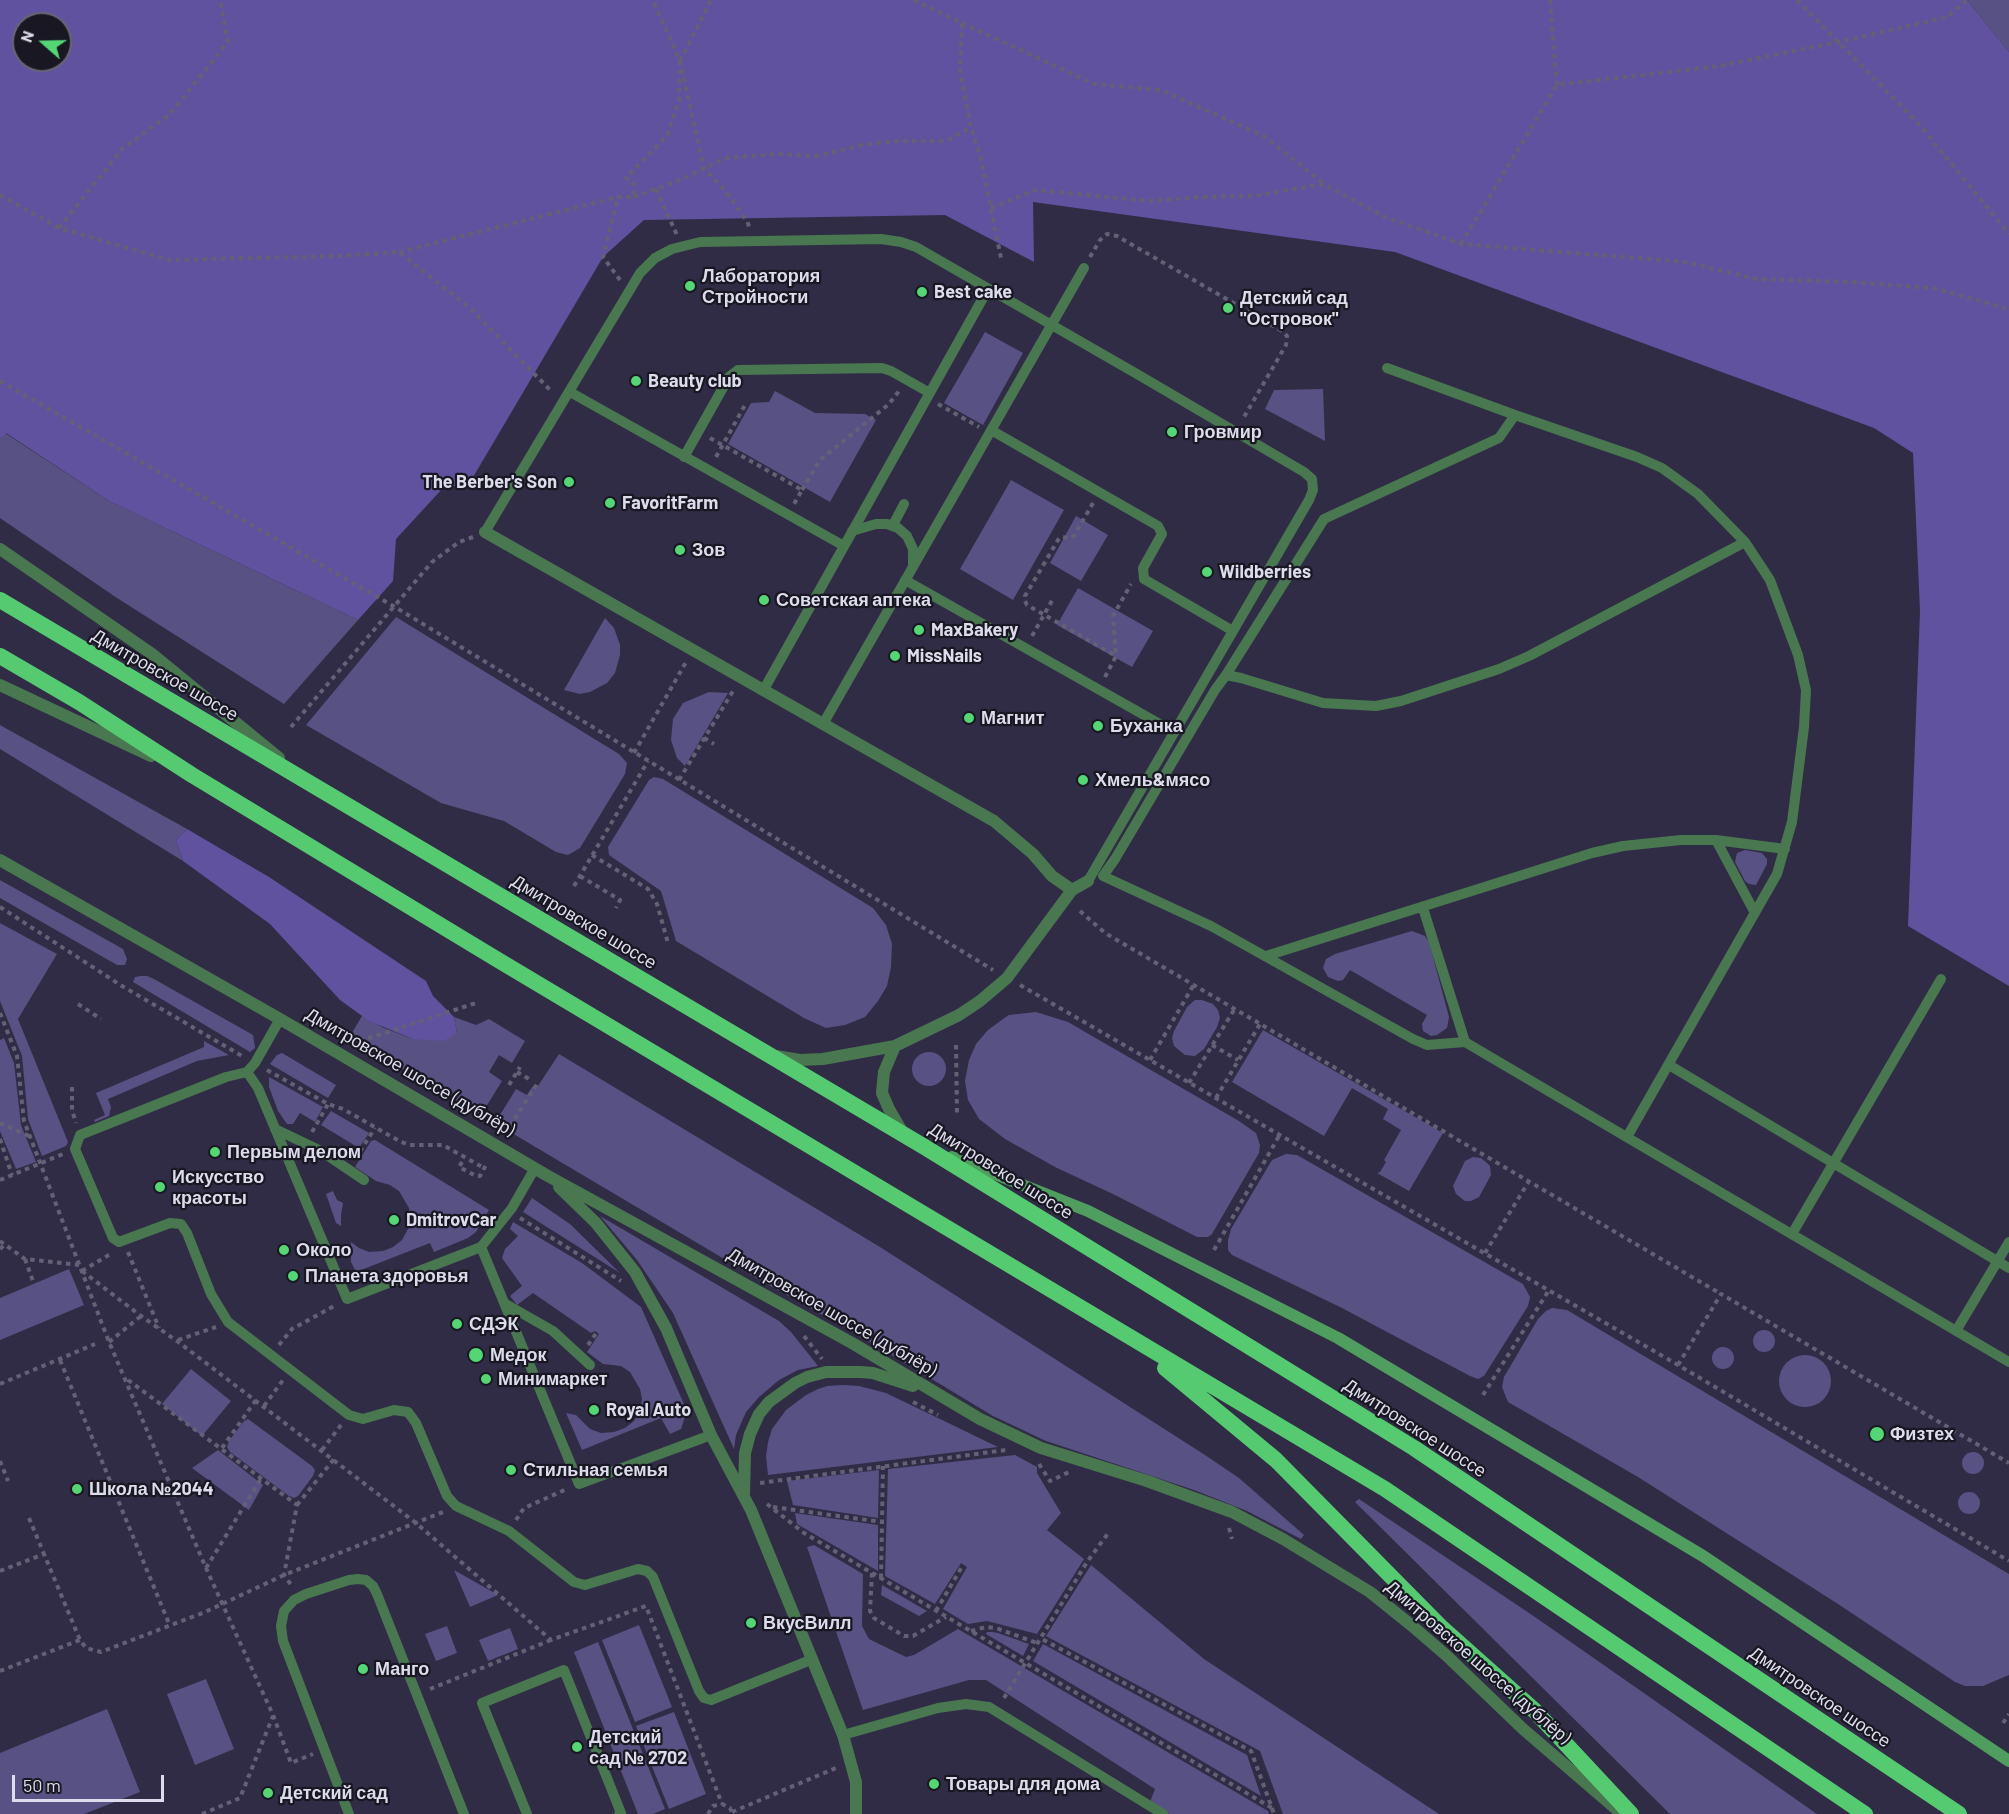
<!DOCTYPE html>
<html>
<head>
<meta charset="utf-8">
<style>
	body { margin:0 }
	#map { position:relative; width:2009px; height:1814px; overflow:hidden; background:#302c45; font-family:Barlow,sans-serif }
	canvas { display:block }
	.north { position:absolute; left:12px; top:12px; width:60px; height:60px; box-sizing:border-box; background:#181722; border:2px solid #676673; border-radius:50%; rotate:290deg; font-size:16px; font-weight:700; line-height:24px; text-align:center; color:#dddcec }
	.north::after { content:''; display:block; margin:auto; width:21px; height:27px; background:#53d673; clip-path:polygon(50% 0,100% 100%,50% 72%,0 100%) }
	.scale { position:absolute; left:12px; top:1775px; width:152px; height:27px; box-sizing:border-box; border:3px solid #dddcec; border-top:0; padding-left:8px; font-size:18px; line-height:21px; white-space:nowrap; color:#dddcec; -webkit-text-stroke:4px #181722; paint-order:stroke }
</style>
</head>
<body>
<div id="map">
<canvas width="2009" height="1814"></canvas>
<div class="north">N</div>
<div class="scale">50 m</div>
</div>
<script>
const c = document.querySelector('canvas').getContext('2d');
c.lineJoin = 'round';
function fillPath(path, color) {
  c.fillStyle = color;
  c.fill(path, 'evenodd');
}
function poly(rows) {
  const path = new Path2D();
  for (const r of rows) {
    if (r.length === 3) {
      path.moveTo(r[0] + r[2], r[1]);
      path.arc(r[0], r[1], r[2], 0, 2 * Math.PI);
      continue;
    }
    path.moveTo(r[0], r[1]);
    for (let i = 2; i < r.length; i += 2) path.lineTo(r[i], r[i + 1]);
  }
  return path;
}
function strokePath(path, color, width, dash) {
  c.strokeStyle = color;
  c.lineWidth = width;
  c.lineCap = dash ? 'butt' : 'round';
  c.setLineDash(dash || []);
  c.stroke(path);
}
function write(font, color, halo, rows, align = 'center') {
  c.font = font + ' Barlow,sans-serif';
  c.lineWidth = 4.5;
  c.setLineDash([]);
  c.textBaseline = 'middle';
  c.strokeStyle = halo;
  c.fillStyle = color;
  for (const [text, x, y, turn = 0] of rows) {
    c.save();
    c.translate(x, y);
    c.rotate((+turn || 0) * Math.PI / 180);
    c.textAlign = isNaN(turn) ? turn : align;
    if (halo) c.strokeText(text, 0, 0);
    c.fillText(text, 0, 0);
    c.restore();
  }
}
fillPath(poly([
	[1967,0,2009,0,2009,52],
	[985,332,1023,353,983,425,944,403],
	[1323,389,1325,441,1265,409,1274,390],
	[775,391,815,413,865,414,876,420,830,502,728,444,751,403,769,402],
	[5,433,109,501,358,620,284,704,117,598,0,518,0,439],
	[1011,480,1064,510,1013,600,960,569],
	[1076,516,1108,535,1081,581,1050,563],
	[1078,588,1153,631,1132,667,1057,625],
	[396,617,619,754,627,763,625,774,580,848,568,855,556,852,504,821,441,803,306,725],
	[605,618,614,628,620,645,620,655,615,673,607,683,590,692,580,694,564,690],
	[709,692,728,693,685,766,677,758,671,740,673,719,683,703],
	[0,725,187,829,176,840,183,861,0,749],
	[654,777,663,779,873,908,886,925,892,944,891,967,887,986,878,1001,865,1017,845,1025,826,1028,804,1018,676,941,661,891,609,855,608,847,649,780],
	[1745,850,1762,853,1767,859,1767,864,1756,885,1749,884,1745,881,1735,862,1737,853],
	[0,880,123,949,127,959,125,965,117,965,0,898],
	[0,923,57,954,18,1019,68,1142,66,1146,42,1156,28,1119,22,1056,0,1001],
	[1412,931,1425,936,1429,942,1449,1017,1447,1028,1437,1035,1431,1036,1423,1031,1422,1024,1427,1015,1350,970,1343,980,1338,981,1328,977,1323,968,1326,959,1335,954],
	[141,976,147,976,154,979,253,1035,255,1048,250,1052,133,982,135,977],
	[1195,1000,1202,1000,1213,1004,1218,1010,1220,1018,1217,1027,1204,1049,1195,1056,1185,1055,1180,1051,1174,1046,1172,1038,1174,1031,1187,1007],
	[1036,1012,1068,1022,1239,1121,1256,1133,1260,1145,1259,1153,1212,1234,1208,1237,1197,1237,1113,1194,1057,1168,1005,1139,979,1119,968,1100,965,1081,969,1060,976,1044,988,1030,1003,1019,1009,1015],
	[362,1016,384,1028,413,1039,457,1033,454,1017,476,1025,489,1019,525,1041,512,1063,499,1055,489,1072,502,1081,481,1115,349,1038],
	[1263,1030,1443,1133,1409,1191,1377,1173,1380,1172,1386,1162,1384,1160,1401,1130,1383,1119,1388,1109,1352,1088,1324,1136,1232,1082],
	[4,1038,14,1063,21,1125,36,1162,16,1169,0,1131,0,1040],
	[204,1041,229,1055,197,1061,108,1099,111,1107,109,1116,95,1122,94,1120,105,1115,96,1093,204,1047],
	[929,1069,17],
	[282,1053,336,1085,328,1098,270,1064,277,1055],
	[559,1054,880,1247,1205,1455,1239,1478,1304,1535,1301,1539,1247,1511,1194,1490,1046,1441,993,1416,862,1337,758,1279,495,1123,516,1089,527,1095,532,1087,538,1086],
	[269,1077,323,1107,315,1122,300,1113,293,1124,287,1124,278,1111,269,1087],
	[331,1111,369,1133,359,1148,321,1125],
	[375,1140,489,1210,476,1232,468,1238,434,1252,430,1243,356,1272,351,1262,351,1242,359,1248,369,1252,383,1251,393,1247,402,1240,408,1229,410,1218,409,1208,399,1191,390,1185,376,1181,355,1167,371,1141],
	[1286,1154,1297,1155,1523,1284,1530,1297,1528,1306,1484,1376,1478,1379,1470,1376,1342,1308,1232,1255,1228,1250,1228,1240,1231,1229,1272,1160],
	[1473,1157,1481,1158,1487,1163,1490,1166,1491,1175,1479,1197,1471,1201,1465,1201,1456,1194,1453,1186,1465,1161],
	[333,1191,337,1200,343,1203,341,1215,341,1226,336,1223,326,1194],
	[532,1198,570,1224,620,1273,523,1212],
	[600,1216,779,1321,791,1332,818,1366,798,1370,779,1380,759,1397,746,1412,736,1435,734,1449,673,1313,637,1260],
	[513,1222,582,1263,641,1307,687,1411,681,1429,670,1434,661,1418,582,1450,566,1413,576,1415,590,1429,601,1433,614,1432,625,1428,634,1421,640,1410,642,1399,640,1389,630,1372,621,1366,603,1364,587,1352,599,1334,595,1331,591,1333,533,1293,517,1305,510,1296,522,1286,502,1258,505,1249,518,1236,510,1229],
	[69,1269,84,1305,0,1340,0,1298],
	[1552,1308,1567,1310,2009,1574,2009,1675,1983,1686,1965,1686,1955,1682,1835,1602,1638,1477,1508,1402,1502,1387,1504,1377,1538,1319,1546,1311],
	[1764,1341,11],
	[1723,1358,11],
	[1805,1381,26],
	[191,1369,231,1401,202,1436,162,1404],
	[843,1385,859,1386,886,1393,998,1447,768,1475,766,1456,768,1442,772,1429,786,1410,806,1395,818,1389,827,1386],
	[248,1419,312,1466,315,1470,313,1476,298,1496,294,1498,289,1496,230,1452,227,1447,229,1441,244,1421],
	[218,1450,263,1485,249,1510,192,1468],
	[1973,1463,11],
	[1015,1455,1037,1467,1037,1473,1061,1513,1047,1530,1084,1559,1037,1634,987,1621,968,1624,943,1609,967,1567,961,1563,935,1604,885,1576,888,1469],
	[879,1470,878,1518,793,1505,787,1481],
	[1969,1503,11],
	[1359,1499,1535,1617,1817,1814,1670,1814,1355,1502],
	[795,1513,878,1525,878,1571,797,1524],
	[814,1545,863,1574,862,1626,869,1639,906,1657,914,1655,958,1629,1268,1811,1269,1814,1169,1814,1150,1802,1155,1789,986,1680,969,1680,863,1710,807,1547],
	[1091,1565,1204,1659,1439,1814,1283,1814,1260,1751,1046,1636],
	[454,1570,498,1595,470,1607],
	[882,1585,927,1611,919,1616,881,1595],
	[639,1625,672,1707,635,1722,602,1640],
	[447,1626,457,1653,436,1661,425,1634],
	[510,1628,518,1649,488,1661,479,1640],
	[992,1632,998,1633,1029,1644,1023,1656,986,1634,987,1632],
	[598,1642,665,1809,653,1814,638,1814,574,1652],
	[1043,1644,1247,1755,1261,1796,1033,1661],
	[206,1679,234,1749,195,1765,167,1694],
	[107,1709,140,1792,84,1814,0,1814,0,1753],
	[674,1712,706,1794,669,1809,636,1726]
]), '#585183');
fillPath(poly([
	[0,0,1967,0,2009,52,2009,986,1908,926,1920,611,1913,453,1874,428,1395,252,1033,202,1034,262,945,215,644,220,603,257,469,484,443,488,396,539,393,581,358,620,109,501,6,433,0,439],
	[24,24,60,24,60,60,24,60],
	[187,829,269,877,426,981,433,996,454,1017,457,1033,444,1041,413,1039,369,1021,340,1000,270,924,183,861,176,840]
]), '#60529e');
strokePath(poly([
	[914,0,962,23,960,71,971,127,980,155,1001,258],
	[1550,0,1557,85],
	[1797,0,1918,123,2009,234],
	[962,23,1094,84,1161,90,1264,136,1324,184],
	[680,61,711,0],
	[682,69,704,168,723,188,747,221,750,229],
	[656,189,677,235],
	[0,195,59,228,169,260,339,256,399,252,471,309,552,392],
	[634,197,685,178,725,158,777,154,817,156,862,145,896,141,946,141,971,127],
	[991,208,1036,190,1149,201,1202,197,1253,196,1324,184,1385,217,1461,244,1686,262,1756,279,1852,282,1933,288,2009,309],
	[59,228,123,148,169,115,228,42,220,0],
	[1461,244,1557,85,1719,66,1838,42,1947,17,1967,0],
	[399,252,618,197],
	[1090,257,1100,240,1107,234,1117,236,1282,331,1287,336,1286,345,1244,417],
	[620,280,603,257,618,197,634,197,633,182,626,178,667,136,679,100,680,61,653,0],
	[0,381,395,607,993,970],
	[938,404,979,427],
	[710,438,802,490,794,504],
	[716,457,745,405],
	[802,490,820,460,889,404,899,391],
	[1093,503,1074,536,1069,538,1061,537,1058,540,1025,596,1025,601,1027,605,1116,656],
	[1032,636,1054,597],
	[1105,677,1116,656,1113,616,1131,584],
	[291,727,432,562,459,542,473,537],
	[704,738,714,744],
	[634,753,686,662],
	[679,780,733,691],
	[592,855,648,889,657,904,668,943],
	[580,876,620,900,616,908],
	[574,886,648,761],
	[0,907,122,986,242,1056],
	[1080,911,1105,933,1721,1294],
	[1020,985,1678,1365,2009,1561],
	[78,1004,101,1019],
	[0,1013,17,1056,24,1121,109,1342,206,1568,273,1715,291,1763,313,1754],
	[351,1044,479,1002],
	[956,1045,957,1114],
	[1212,1045,1238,1060],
	[1150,1060,1193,986],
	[267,1070,328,1104,343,1109,401,1142,410,1145,443,1145,484,1168],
	[517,1072,529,1079],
	[1189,1083,1234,1010],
	[509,1085,520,1067],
	[72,1087,72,1110,76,1123],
	[1216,1098,1260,1024],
	[0,1123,29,1136],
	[312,1132,328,1104],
	[505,1134,537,1084],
	[0,1139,12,1175],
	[355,1159,375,1128],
	[462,1162,459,1167,476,1176,480,1176,487,1163],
	[0,1180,63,1154],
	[520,1218,621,1281],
	[0,1241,25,1259,79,1265],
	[0,1249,5,1244],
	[1214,1250,1279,1136],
	[128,1252,159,1328],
	[1485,1253,1529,1181],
	[25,1259,34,1284],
	[82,1271,141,1316,177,1341,416,1523,551,1640,646,1606,722,1804],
	[82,1271,112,1253],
	[804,1336,822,1359],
	[178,1340,216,1327],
	[109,1342,141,1316],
	[279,1345,292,1329,336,1305],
	[588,1345,597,1332],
	[60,1360,170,1626],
	[1678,1365,1721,1294,2009,1463],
	[128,1380,297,1505,284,1575,292,1586],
	[0,1384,95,1344],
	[1483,1395,1549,1290],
	[913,1402,938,1415],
	[264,1406,283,1380],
	[222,1448,256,1400],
	[322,1450,341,1425],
	[0,1461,8,1481],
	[1039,1464,1050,1481,1069,1472],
	[760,1483,1006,1450],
	[767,1504,804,1533,1272,1808,1251,1751,1040,1638],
	[297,1505,334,1459],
	[773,1507,882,1522],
	[29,1518,44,1554],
	[516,1520,524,1508,567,1489],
	[1229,1528,1232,1539],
	[206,1568,262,1477],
	[0,1571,44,1554,80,1640,86,1648,101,1652,205,1612,284,1575,443,1512],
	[872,1573,870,1611,874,1618,904,1636,913,1636,946,1617],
	[881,1578,883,1466],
	[936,1611,963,1565],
	[971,1631,986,1627,996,1628,1037,1643],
	[0,1671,80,1640],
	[430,1689,551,1640],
	[1004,1698,1087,1562,1109,1532],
	[2003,1723,2009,1714],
	[1272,1808,1274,1814],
	[732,1812,836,1768],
	[202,1814,240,1798,273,1716],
	[708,1814,713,1806,722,1804,730,1808,732,1813]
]), '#646177', 4, [4.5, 4.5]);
strokePath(poly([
	[1387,368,1515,415],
	[570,392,844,546],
	[991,430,1158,526,1162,534,1143,568,1144,579,1233,631],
	[684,457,729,377,738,370,882,368,891,371,930,393],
	[893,525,904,504],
	[852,531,876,524,887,524,898,528,907,536,913,549,913,565],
	[485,532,640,273,655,258,672,249,700,242,881,239,901,242,916,247,1137,374,1304,472,1312,479,1313,490,1309,500,1088,881],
	[905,580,1174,732],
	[1226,675,1324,519,1499,438,1515,415,1637,457,1662,468,1698,494,1745,542],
	[763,691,988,289],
	[823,724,1084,268],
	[1716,840,1755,913],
	[1423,908,1465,1042],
	[1266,956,1592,853,1623,846,1681,840,1716,840,1785,849],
	[280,1019,255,1063,247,1072,226,1077,80,1135,75,1149,113,1238,119,1242,170,1223,181,1224,187,1233,211,1294,228,1322,349,1415,363,1419,394,1410,408,1412,416,1423,447,1496,456,1506,509,1531,574,1582,585,1585,638,1569,647,1571,653,1577,699,1691,704,1698,711,1700,813,1659],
	[1669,1065,2009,1268],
	[247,1072,258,1088,347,1299,481,1247,579,1484,711,1435],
	[275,1129,321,1151,364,1180],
	[1627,1137,1777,874,1792,822,1804,727,1806,690,1798,655,1770,580,1745,542,1529,656,1499,669,1401,701,1376,706,1323,703,1241,678,1226,675,1215,690,1115,859,1103,876,1211,926,1413,1039,1427,1045,1465,1042,2009,1362],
	[1792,1234,1941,979],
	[481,1247,512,1208,535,1168],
	[504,1303,553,1331,590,1365],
	[1956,1331,2009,1242],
	[843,1735,938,1708,966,1704,989,1707,1163,1814],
	[349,1814,283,1641,281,1626,284,1611,294,1600,306,1594,349,1580,358,1579,366,1580,373,1586,377,1594,464,1814],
	[527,1814,482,1703,564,1670,621,1813,619,1814]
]), '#487750', 10);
strokePath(poly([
	[485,532,994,821,1033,854,1052,876,1072,890],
	[0,860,280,1019,548,1176,852,1343,980,1419,1041,1448,1147,1481,1232,1512,1283,1539,1370,1592,1411,1625,1447,1656,1523,1729,1622,1814],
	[895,1046,884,1072,882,1093,889,1109,903,1133],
	[776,1056,800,1060,823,1059,895,1046,959,1015,980,1001,1007,978,1072,890,1088,881],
	[559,1187,596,1223,635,1272,666,1328,711,1435,751,1510,843,1735,856,1782,856,1814],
	[744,1494,745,1453,750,1434,759,1414,769,1402,795,1383,807,1377,826,1372,861,1372,873,1373,913,1386]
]), '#487750', 12);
strokePath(poly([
	[0,549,152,654,279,758],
	[0,685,151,756]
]), '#487750', 12);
strokePath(poly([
	[952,1157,1088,1211,1338,1338,1703,1556,2009,1761]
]), '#509e5f', 12);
strokePath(poly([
	[0,600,923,1146,1414,1448,1959,1814],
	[0,656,79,702,192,775,498,960,1385,1489,1865,1814],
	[1165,1368,1276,1460,1442,1628,1534,1710,1631,1814]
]), '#55ca70', 16);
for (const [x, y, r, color] of [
	[690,286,6,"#53d673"],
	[922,292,6,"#53d673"],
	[1228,308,6,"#53d673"],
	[636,381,6,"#53d673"],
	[1172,432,6,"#53d673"],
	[569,482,6,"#53d673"],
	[610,503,6,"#53d673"],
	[680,550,6,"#53d673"],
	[1207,572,6,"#53d673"],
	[764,600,6,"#53d673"],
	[919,630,6,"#53d673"],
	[895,656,6,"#53d673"],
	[969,718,6,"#53d673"],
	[1098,726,6,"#53d673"],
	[1083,780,6,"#53d673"],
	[215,1152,6,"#53d673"],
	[160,1187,6,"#53d673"],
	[394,1220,6,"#53d673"],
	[284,1250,6,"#53d673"],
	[293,1276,6,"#53d673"],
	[457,1324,6,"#53d673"],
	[476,1355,8,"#53d673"],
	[486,1379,6,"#53d673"],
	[594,1410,6,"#53d673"],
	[1877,1434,8,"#53d673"],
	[511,1470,6,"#53d673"],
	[77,1489,6,"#53d673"],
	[751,1623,6,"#53d673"],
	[363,1669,6,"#53d673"],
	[577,1747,6,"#53d673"],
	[934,1784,6,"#53d673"],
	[268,1793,6,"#53d673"]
]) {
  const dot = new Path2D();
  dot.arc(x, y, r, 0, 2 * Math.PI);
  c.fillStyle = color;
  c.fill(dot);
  strokePath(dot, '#181722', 2);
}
write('bold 18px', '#dddcec', '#181722', [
	["Лаборатория",702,276],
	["Стройности",702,297],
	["Best cake",934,292],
	["Детский сад",1240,298],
	["\"Островок\"",1240,319],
	["Beauty club",648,381],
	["Гровмир",1184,432],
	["The Berber's Son",557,482,"right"],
	["FavoritFarm",622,503],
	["Зов",692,550],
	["Wildberries",1219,572],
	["Советская аптека",776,600],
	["MaxBakery",931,630],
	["MissNails",907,656],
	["Магнит",981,718],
	["Буханка",1110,726],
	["Хмель&мясо",1095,780],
	["Первым делом",227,1152],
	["Искусство",172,1177],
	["красоты",172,1198],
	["DmitrovCar",406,1220],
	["Около",296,1250],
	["Планета здоровья",305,1276],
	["СДЭК",469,1324],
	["Медок",490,1355],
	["Минимаркет",498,1379],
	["Royal Auto",606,1410],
	["Физтех",1890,1434],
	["Стильная семья",523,1470],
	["Школа №2044",89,1489],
	["ВкусВилл",763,1623],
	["Манго",375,1669],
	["Детский",589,1737],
	["сад № 2702",589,1758],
	["Товары для дома",946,1784],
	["Детский сад",280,1793]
], 'left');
write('18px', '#dddcec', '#181722', [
	["Дмитровское шоссе",165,675,30],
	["Дмитровское шоссе",584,922,31],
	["Дмитровское шоссе (дублёр)",410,1072,30],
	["Дмитровское шоссе",1001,1171,32],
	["Дмитровское шоссе (дублёр)",832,1312,30],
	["Дмитровское шоссе",1415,1428,33],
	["Дмитровское шоссе (дублёр)",1478,1662,41],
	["Дмитровское шоссе",1820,1697,34]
]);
</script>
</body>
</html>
